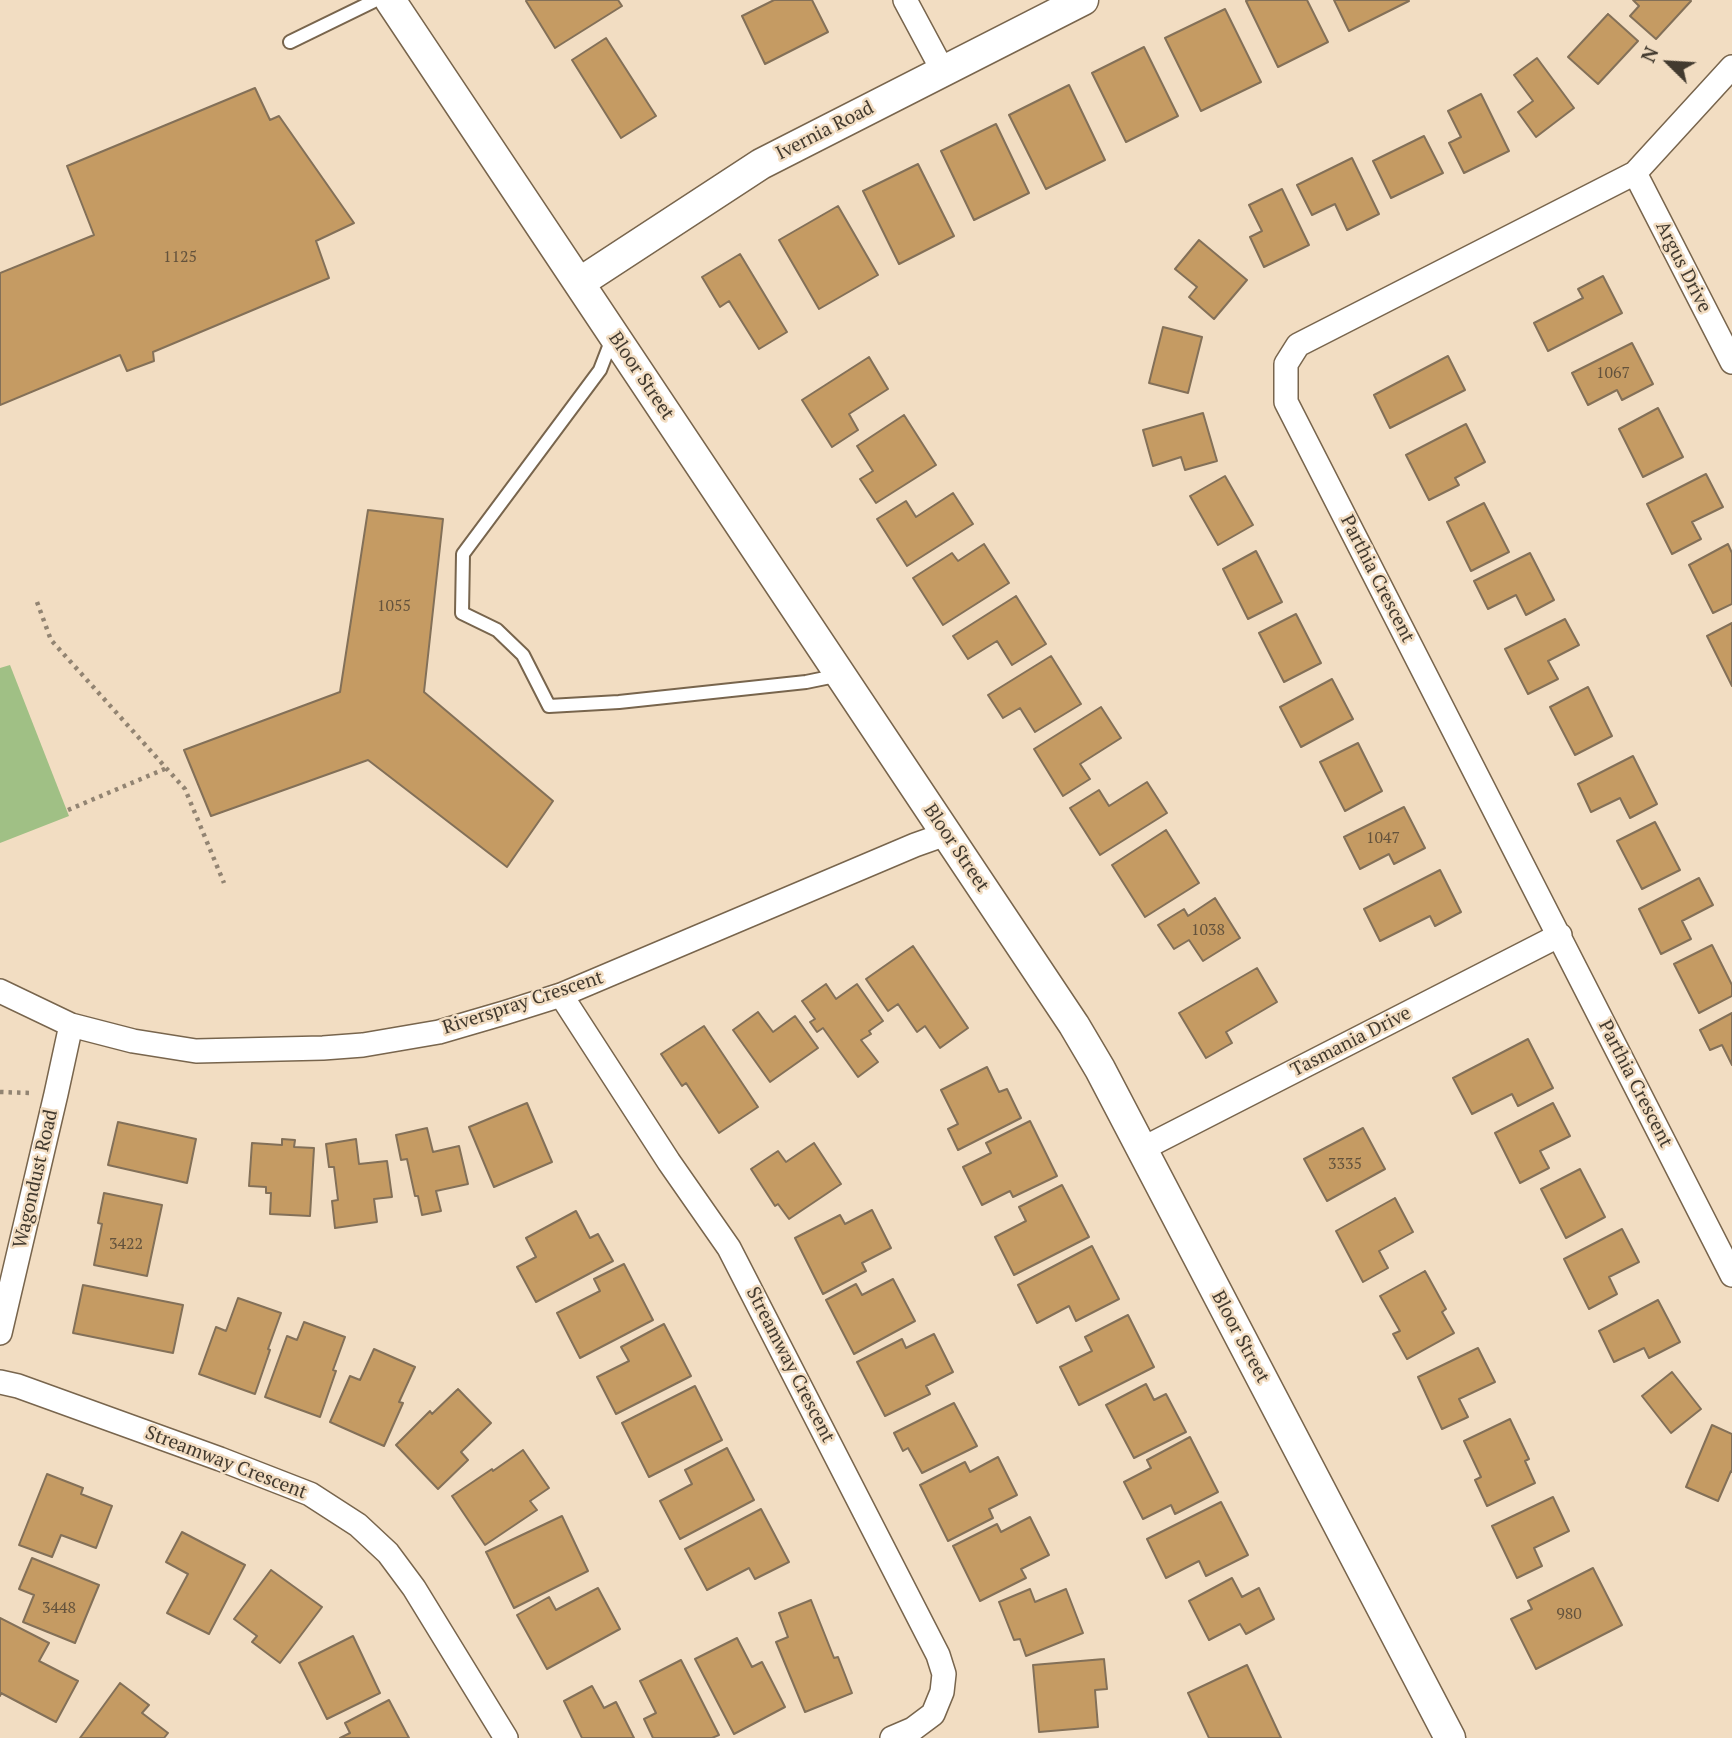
<!DOCTYPE html>
<html>
<head>
<meta charset="utf-8">
<style>
	body { margin:0 }
	#map { position:relative; width:1732px; height:1738px; overflow:hidden; background:#f2ddc2; font-family:"PT Serif",serif }
	canvas { display:block }
	.north { position:absolute; left:1634px; top:28px; width:70px; height:70px; -webkit-text-stroke:5px #f2ddc2; paint-order:stroke; rotate:294deg; font-size:19px; font-weight:700; line-height:28px; text-align:center; color:#423a2f }
	.north::after { content:''; display:block; margin:auto; width:24px; height:32px; background:#423a2f; clip-path:polygon(50% 0,100% 100%,50% 72%,0 100%) }
</style>
</head>
<body>
<div id="map">
<canvas width="1732" height="1738"></canvas>
<div class="north">N</div>
</div>
<script>
const c = document.querySelector('canvas').getContext('2d');
c.lineJoin = 'round';
function fillPath(path, color) {
  c.fillStyle = color;
  c.fill(path, 'evenodd');
}
function poly(rows) {
  const path = new Path2D();
  for (const r of rows) {
    path.moveTo(r[0], r[1]);
    for (let i = 2; i < r.length; i += 2) path.lineTo(r[i], r[i + 1]);
  }
  return path;
}
function strokePath(path, color, width, dash) {
  c.strokeStyle = color;
  c.lineWidth = width;
  c.lineCap = dash ? 'butt' : 'round';
  c.setLineDash(dash || []);
  c.stroke(path);
}
function write(font, color, halo, rows, align = 'center') {
  c.font = font + ' "PT Serif",serif';
  c.lineWidth = 5;
  c.setLineDash([]);
  c.textBaseline = 'middle';
  c.strokeStyle = halo;
  c.fillStyle = color;
  for (const [text, x, y, turn = 0] of rows) {
    c.save();
    c.translate(x, y);
    c.rotate((+turn || 0) * Math.PI / 180);
    c.textAlign = isNaN(turn) ? turn : align;
    if (halo) c.strokeText(text, 0, 0);
    c.fillText(text, 0, 0);
    c.restore();
  }
}
fillPath(poly([
	[10,665,69,816,0,843,0,668]
]), '#a0c085');
const building = poly([
	[527,0,618,0,622,6,555,48,526,1,527,0],
	[774,0,812,0,828,32,765,64,742,16,774,0],
	[1249,0,1307,0,1328,42,1278,67,1246,1,1249,0],
	[1334,0,1408,0,1409,1,1349,31,1334,0],
	[1633,0,1690,0,1691,1,1656,39,1630,16,1639,6,1633,0],
	[1225,9,1261,82,1201,111,1165,38,1225,9],
	[1608,14,1638,41,1598,84,1568,57,1608,14],
	[606,38,656,116,621,138,572,60,606,38],
	[1144,47,1178,116,1126,142,1092,73,1144,47],
	[1537,58,1574,108,1536,137,1518,112,1533,101,1514,75,1537,58],
	[1069,85,1105,160,1046,189,1009,115,1069,85],
	[255,88,270,120,279,116,354,223,316,241,329,278,153,352,154,361,127,371,120,355,0,405,0,273,94,235,67,166,255,88],
	[1481,94,1509,151,1464,173,1449,143,1461,137,1448,111,1481,94],
	[996,124,1029,193,974,220,941,151,996,124],
	[1424,136,1443,173,1391,198,1373,161,1424,136],
	[1352,158,1379,214,1347,230,1335,204,1312,215,1297,185,1352,158],
	[918,164,954,236,899,264,863,191,918,164],
	[1282,189,1309,245,1264,267,1250,237,1262,231,1249,205,1282,189],
	[838,206,878,275,819,309,779,240,838,206],
	[1199,240,1247,280,1214,319,1189,297,1197,287,1175,269,1199,240],
	[740,254,787,332,759,349,729,301,720,307,702,277,740,254],
	[1603,276,1622,313,1548,351,1534,323,1583,298,1578,289,1603,276],
	[1163,327,1202,337,1188,393,1149,383,1163,327],
	[1632,343,1653,384,1622,400,1617,390,1588,405,1572,373,1632,343],
	[1448,356,1465,390,1390,428,1374,395,1448,356],
	[869,357,888,389,849,414,858,430,832,447,802,400,869,357],
	[1658,408,1683,457,1643,477,1619,429,1658,408],
	[1203,413,1217,461,1185,470,1181,457,1153,466,1143,430,1203,413],
	[904,415,936,465,876,503,860,479,873,471,857,446,904,415],
	[1466,424,1485,462,1455,478,1459,485,1429,500,1406,455,1466,424],
	[1706,474,1723,507,1692,522,1701,539,1672,554,1647,504,1706,474],
	[1225,476,1253,525,1218,545,1190,496,1225,476],
	[953,493,973,524,907,566,877,519,906,501,916,517,953,493],
	[1484,503,1509,552,1471,571,1447,522,1484,503],
	[368,510,443,519,424,692,553,801,507,867,368,760,211,816,184,750,340,692,368,510],
	[984,544,1009,583,943,625,913,578,952,553,958,561,984,544],
	[1728,544,1732,553,1732,604,1713,613,1689,565,1728,544],
	[1256,551,1282,602,1248,619,1223,569,1256,551],
	[1530,553,1554,600,1526,615,1516,595,1488,609,1474,581,1530,553],
	[1016,596,1046,644,1012,665,997,641,968,659,953,636,1016,596],
	[1296,614,1321,663,1284,682,1259,633,1296,614],
	[1565,619,1579,645,1548,661,1558,679,1528,694,1505,649,1565,619],
	[1732,623,1732,686,1707,636,1732,623],
	[1051,656,1081,704,1035,732,1020,708,1003,718,988,695,1051,656],
	[1332,679,1353,719,1301,747,1280,707,1332,679],
	[1588,687,1612,736,1575,755,1550,707,1588,687],
	[1101,707,1121,738,1080,764,1090,779,1063,796,1034,749,1101,707],
	[1358,743,1382,791,1345,811,1320,762,1358,743],
	[1633,756,1657,804,1630,818,1620,798,1591,812,1578,784,1633,756],
	[1147,782,1167,813,1100,855,1070,808,1099,790,1109,806,1147,782],
	[1404,807,1425,848,1394,864,1389,854,1360,869,1344,837,1404,807],
	[1655,822,1680,870,1642,889,1617,841,1655,822],
	[1166,830,1199,883,1145,917,1112,865,1166,830],
	[1440,870,1461,912,1435,926,1430,916,1380,941,1364,909,1440,870],
	[1699,878,1713,905,1682,921,1691,939,1661,954,1639,909,1699,878],
	[1215,898,1240,938,1203,961,1189,940,1174,949,1158,925,1184,909,1188,916,1215,898],
	[1712,945,1732,985,1732,996,1699,1013,1674,964,1712,945],
	[913,946,968,1028,940,1048,925,1026,917,1032,898,1004,888,1011,866,979,913,946],
	[1257,968,1277,1002,1226,1032,1232,1043,1206,1058,1179,1013,1257,968],
	[826,984,836,999,857,984,883,1021,869,1031,871,1034,861,1040,878,1062,858,1077,823,1028,817,1032,810,1022,815,1019,802,1001,826,984],
	[758,1012,773,1032,795,1016,818,1048,770,1082,733,1030,758,1012],
	[1732,1013,1732,1065,1722,1045,1710,1050,1700,1030,1732,1013],
	[704,1026,758,1107,719,1133,686,1083,682,1086,661,1054,704,1026],
	[1528,1039,1553,1088,1518,1106,1512,1094,1472,1114,1453,1078,1528,1039],
	[987,1067,999,1092,1007,1089,1021,1118,958,1150,948,1129,958,1124,941,1090,987,1067],
	[527,1103,552,1162,494,1187,469,1127,527,1103],
	[1553,1103,1570,1136,1540,1151,1549,1168,1520,1183,1495,1133,1553,1103],
	[1030,1121,1057,1176,1013,1197,1010,1191,982,1205,963,1167,991,1153,986,1143,1030,1121],
	[118,1122,196,1139,187,1183,108,1165,118,1122],
	[427,1128,433,1152,459,1146,468,1184,436,1191,441,1211,422,1215,418,1196,415,1196,407,1159,401,1160,396,1135,427,1128],
	[1363,1128,1385,1169,1327,1201,1304,1159,1363,1128],
	[282,1139,295,1140,294,1147,314,1148,310,1216,270,1214,271,1193,266,1193,266,1187,249,1186,252,1143,282,1145,282,1139],
	[356,1139,359,1164,387,1161,392,1197,374,1199,377,1222,335,1228,332,1201,338,1200,334,1167,329,1167,326,1144,356,1139],
	[814,1143,841,1184,789,1219,778,1204,775,1206,751,1169,778,1151,786,1162,814,1143],
	[1580,1169,1605,1217,1566,1238,1541,1189,1580,1169],
	[1062,1185,1089,1237,1014,1275,995,1237,1026,1221,1019,1207,1062,1185],
	[104,1193,162,1205,147,1276,94,1265,102,1224,98,1223,104,1193],
	[1395,1198,1413,1232,1379,1251,1388,1268,1363,1282,1336,1231,1395,1198],
	[872,1210,891,1248,862,1263,866,1271,823,1294,795,1238,840,1215,845,1224,872,1210],
	[576,1211,590,1238,598,1234,613,1261,536,1302,517,1267,536,1257,526,1238,576,1211],
	[1622,1229,1639,1262,1609,1277,1617,1294,1589,1309,1564,1259,1622,1229],
	[1092,1246,1119,1299,1076,1321,1069,1306,1037,1323,1018,1285,1092,1246],
	[624,1264,653,1320,580,1358,557,1313,600,1291,594,1279,624,1264],
	[1425,1271,1446,1309,1442,1312,1454,1333,1407,1359,1393,1334,1400,1331,1380,1296,1425,1271],
	[893,1279,915,1321,854,1354,826,1300,856,1284,862,1295,893,1279],
	[83,1285,183,1305,173,1353,73,1333,83,1285],
	[238,1298,281,1313,268,1349,270,1350,255,1394,199,1374,216,1327,226,1331,238,1298],
	[1658,1300,1680,1342,1649,1358,1644,1348,1614,1362,1599,1331,1658,1300],
	[1128,1315,1154,1367,1079,1405,1060,1367,1092,1351,1085,1337,1128,1315],
	[304,1322,345,1337,333,1370,336,1371,320,1417,265,1397,287,1336,297,1340,304,1322],
	[664,1324,691,1376,616,1414,597,1377,629,1361,621,1347,664,1324],
	[934,1334,953,1372,926,1386,930,1394,885,1416,857,1362,902,1339,906,1348,934,1334],
	[1478,1348,1495,1382,1459,1399,1468,1417,1442,1429,1418,1377,1478,1348],
	[374,1349,415,1367,399,1402,403,1403,384,1446,330,1422,350,1376,360,1380,374,1349],
	[1672,1372,1701,1409,1671,1433,1642,1396,1672,1372],
	[1146,1384,1154,1400,1166,1394,1186,1432,1134,1458,1106,1405,1146,1384],
	[695,1386,722,1440,649,1477,622,1423,695,1386],
	[458,1389,491,1423,461,1452,468,1460,438,1489,396,1445,430,1411,432,1414,458,1389],
	[954,1403,977,1446,922,1473,908,1448,903,1451,894,1433,954,1403],
	[1510,1419,1529,1459,1525,1461,1535,1483,1487,1506,1475,1480,1481,1477,1464,1441,1510,1419],
	[1712,1425,1732,1434,1732,1472,1731,1471,1718,1501,1686,1487,1712,1425],
	[1190,1437,1218,1492,1175,1514,1171,1505,1143,1519,1124,1482,1151,1468,1147,1460,1190,1437],
	[727,1448,754,1500,680,1539,660,1501,692,1484,685,1470,727,1448],
	[523,1450,549,1488,530,1501,537,1510,485,1545,452,1496,492,1469,493,1471,523,1450],
	[998,1457,1017,1495,989,1509,993,1518,948,1541,920,1485,965,1462,970,1472,998,1457],
	[47,1474,83,1488,81,1494,112,1506,96,1548,61,1535,52,1557,19,1545,47,1474],
	[1553,1497,1569,1531,1534,1548,1542,1566,1517,1578,1492,1526,1553,1497],
	[1221,1502,1248,1555,1206,1576,1199,1561,1166,1578,1147,1539,1221,1502],
	[761,1509,789,1562,755,1579,749,1568,707,1590,685,1549,761,1509],
	[562,1516,588,1571,514,1608,486,1552,562,1516],
	[1030,1517,1049,1555,1021,1569,1026,1578,980,1601,953,1546,997,1524,1001,1532,1030,1517],
	[182,1532,245,1565,209,1634,167,1613,188,1574,166,1562,182,1532],
	[32,1558,99,1585,75,1643,23,1622,34,1595,19,1589,32,1558],
	[1593,1568,1622,1625,1536,1669,1511,1619,1532,1609,1528,1601,1593,1568],
	[271,1570,322,1607,280,1663,252,1642,257,1636,234,1619,271,1570],
	[1232,1578,1242,1597,1259,1588,1274,1619,1246,1634,1240,1624,1209,1640,1189,1601,1232,1578],
	[598,1588,620,1629,547,1669,517,1615,549,1597,556,1610,598,1588],
	[1030,1589,1035,1602,1066,1589,1083,1633,1026,1656,1020,1639,1014,1640,999,1602,1030,1589],
	[811,1600,834,1658,838,1657,852,1693,805,1712,776,1642,788,1637,779,1613,811,1600],
	[0,1618,49,1643,39,1661,78,1681,56,1722,1,1693,0,1696,0,1618],
	[353,1636,380,1693,327,1719,299,1663,353,1636],
	[737,1638,752,1667,762,1662,785,1707,734,1734,695,1659,737,1638],
	[1104,1659,1107,1689,1095,1690,1098,1727,1039,1732,1033,1665,1104,1659],
	[681,1660,719,1735,712,1738,653,1738,644,1719,656,1713,640,1681,681,1660],
	[1247,1665,1281,1738,1209,1738,1188,1693,1247,1665],
	[120,1683,149,1705,142,1713,168,1733,164,1738,80,1738,120,1683],
	[592,1686,604,1708,616,1702,634,1738,582,1738,564,1701,592,1686],
	[389,1700,409,1738,340,1738,350,1733,345,1723,389,1700]
]);
fillPath(building, '#c59b63');
strokePath(building, '#837058', 2);
const service = poly([
	[290,42,376,0],
	[612,339,600,370,463,554,462,613,497,630,523,655,549,706,619,702,806,682,840,675]
]);
const minor = poly([
	[905,0,943,71],
	[1732,67,1635,173,1298,345,1286,364,1286,402,1732,1275],
	[1635,173,1732,362],
	[0,991,71,1025,133,1041,196,1051,323,1048,363,1045,439,1032,504,1013,561,995,915,845,946,834],
	[561,995,669,1162,729,1248,938,1655,944,1674,942,1692,933,1714,913,1729,892,1738],
	[1142,1149,1560,935],
	[0,1333,56,1094,71,1025],
	[0,1382,18,1386,220,1459,310,1494,358,1525,388,1553,414,1588,506,1738]
]);
const tertiary = poly([
	[390,0,1074,1025,1100,1069,1450,1738],
	[579,283,761,164,1083,0]
]);
strokePath(service, '#78654d', 16);
strokePath(minor, '#78654d', 26);
strokePath(tertiary, '#78654d', 33);
strokePath(poly([
	[37,602,51,640,185,789,224,883],
	[68,810,167,768],
	[0,1092,31,1093]
]), '#928472', 4.5, [3.5, 5]);
strokePath(service, '#fff', 12);
strokePath(minor, '#fff', 23);
strokePath(tertiary, '#fff', 30);
write('16px', '#63523c', null, [
	["1125",180,257],
	["1067",1613,373],
	["1055",394,606],
	["1047",1383,838],
	["1038",1208,930],
	["3335",1345,1164],
	["3422",126,1244],
	["3448",59,1608],
	["980",1569,1614]
]);
write('19px', '#423a2f', '#f2ddc2', [
	["Ivernia Road",825,131,-27],
	["Argus Drive",1683,267,63],
	["Bloor Street",641,376,56],
	["Parthia Crescent",1377,579,63],
	["Bloor Street",956,848,56],
	["Riverspray Crescent",523,1003,-18],
	["Tasmania Drive",1351,1042,-27],
	["Parthia Crescent",1635,1084,63],
	["Wagondust Road",36,1179,-77],
	["Bloor Street",1240,1337,62],
	["Streamway Crescent",790,1365,63],
	["Streamway Crescent",226,1463,21]
]);
</script>
</body>
</html>
